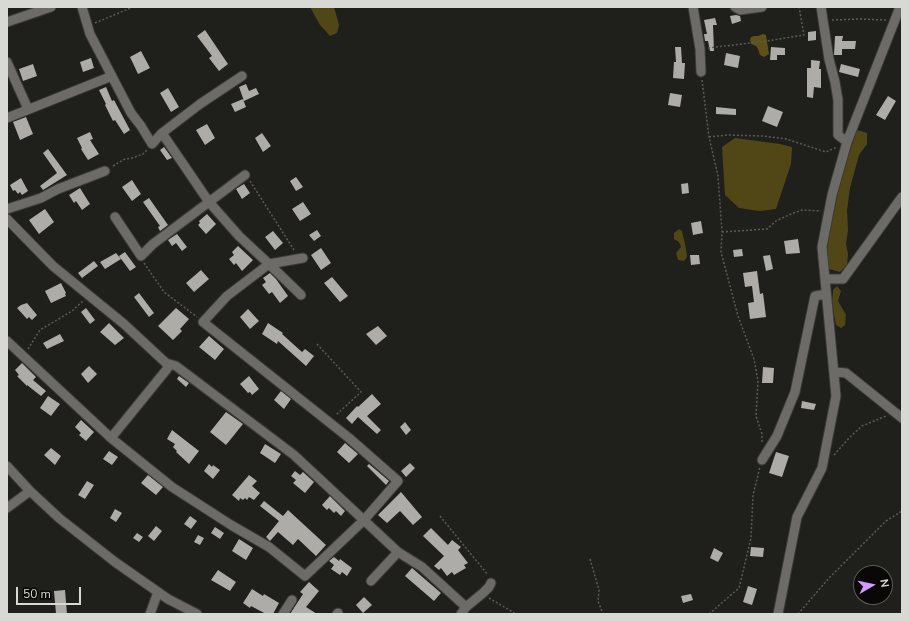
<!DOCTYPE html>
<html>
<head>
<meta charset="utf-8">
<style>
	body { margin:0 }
	#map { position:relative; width:909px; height:621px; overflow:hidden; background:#1f1f1b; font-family:"Nunito Sans",sans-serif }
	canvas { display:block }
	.frame { position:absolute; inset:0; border:8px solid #d8d8d5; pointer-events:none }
	.north { position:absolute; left:853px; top:565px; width:40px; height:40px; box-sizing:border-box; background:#090807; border:1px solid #5c5b59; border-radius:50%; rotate:81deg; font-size:11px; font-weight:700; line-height:16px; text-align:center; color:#d8d8d5 }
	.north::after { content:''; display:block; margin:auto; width:14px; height:18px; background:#d09dff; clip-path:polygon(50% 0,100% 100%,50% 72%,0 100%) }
	.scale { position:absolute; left:16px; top:587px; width:65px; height:18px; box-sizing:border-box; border:2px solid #d8d8d5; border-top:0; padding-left:5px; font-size:12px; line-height:14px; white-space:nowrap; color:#d8d8d5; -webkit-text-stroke:3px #090807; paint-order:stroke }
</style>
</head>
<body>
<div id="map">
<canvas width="909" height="621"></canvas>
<div class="frame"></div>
<div class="north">N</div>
<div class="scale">50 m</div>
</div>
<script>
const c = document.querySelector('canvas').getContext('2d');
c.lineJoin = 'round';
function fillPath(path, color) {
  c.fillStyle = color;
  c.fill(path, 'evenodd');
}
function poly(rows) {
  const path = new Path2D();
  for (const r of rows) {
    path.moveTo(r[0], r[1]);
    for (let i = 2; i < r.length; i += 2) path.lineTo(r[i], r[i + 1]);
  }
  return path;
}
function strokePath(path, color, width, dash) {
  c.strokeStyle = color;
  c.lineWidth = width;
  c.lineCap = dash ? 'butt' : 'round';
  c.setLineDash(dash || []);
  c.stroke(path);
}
fillPath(poly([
	[310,7,334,7,339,25,337,33,330,36,320,25],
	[857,130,867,133,867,144,859,155,850,188,847,210,848,230,846,244,848,254,847,265,840,272,829,269,825,252,843,170],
	[735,138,780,144,792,147,791,164,776,209,760,211,739,208,725,195,722,147],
	[679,229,682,231,686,249,687,257,684,261,678,260,676,253,681,247,679,242,674,239,674,233],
	[837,286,841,291,838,301,846,315,845,325,841,328,836,325,832,304,833,290]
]), '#514716');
fillPath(poly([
	[763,34,766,35,768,48,769,54,764,57,760,55,758,49,756,46,751,44,750,40,751,37,754,36,758,36]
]), '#5f5218');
fillPath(poly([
	[736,15,740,16,741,21,732,24,730,16],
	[715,18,717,25,713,25,714,51,710,51,708,41,705,41,704,34,707,34,704,20],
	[205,30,228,64,219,71,209,58,212,56,197,36],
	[816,31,816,40,808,41,808,32],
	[835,36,843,36,842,41,856,41,855,49,842,49,842,55,834,55],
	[675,47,681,47,682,63,685,63,684,79,673,78,674,62,676,62],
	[771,47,785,48,785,55,777,55,777,60,770,60],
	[141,51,150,68,138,74,130,57],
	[726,53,740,56,738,68,724,65],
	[91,58,94,68,83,72,80,62],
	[811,60,820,61,819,69,821,69,821,88,814,87,813,98,807,97,807,68,811,68],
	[33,64,37,76,23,81,19,69],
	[841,64,860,69,858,77,839,72],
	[246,84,249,91,256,88,259,94,244,101,239,87],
	[106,87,112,101,114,100,130,130,124,134,115,120,113,121,105,105,106,104,99,90],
	[168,88,179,107,171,112,160,93],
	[670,93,682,95,680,107,668,105],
	[888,96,896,101,885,120,876,115],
	[243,99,246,107,235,112,231,104],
	[768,106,783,112,777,127,762,121],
	[716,107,736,109,736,115,716,114],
	[26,117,33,134,20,140,13,122],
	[207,124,215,138,205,145,196,130],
	[90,132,93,139,90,140,99,154,88,160,81,149,82,148,77,138],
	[262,133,271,146,263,152,255,138],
	[164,147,172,158,167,160,160,150],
	[48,149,67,175,43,190,40,186,57,173,43,153],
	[296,177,303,187,296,191,290,181],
	[21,178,28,191,22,195,20,192,18,194,15,190,13,191,10,185],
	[132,180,141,194,132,201,122,187],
	[688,183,689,193,682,194,681,184],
	[244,184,250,193,242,199,236,189],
	[80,188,90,204,82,210,76,201,74,203,69,195],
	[149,198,168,225,160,231,158,227,160,226,143,202],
	[303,202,311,214,300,221,292,209],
	[45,209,54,222,39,234,29,220],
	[207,214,216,224,206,234,198,225,200,223,199,221],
	[701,221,703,233,693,235,691,223],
	[317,230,321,236,314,241,309,235],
	[273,231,283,243,275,250,265,237],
	[177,234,187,247,182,251,176,243,172,246,168,240],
	[798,239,800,253,786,254,784,241],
	[238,246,253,260,242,271,236,263,234,265,229,259,234,255,232,252],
	[321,248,331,263,321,270,311,255],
	[742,249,743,256,734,257,733,250],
	[125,252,136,267,130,271,119,256],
	[116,253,121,259,105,269,100,262],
	[690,255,699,255,700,264,691,265],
	[770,255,773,269,766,271,763,256],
	[94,261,98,266,82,278,78,273],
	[201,270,209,279,194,292,186,283],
	[757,271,760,294,763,293,766,317,750,319,748,303,754,302,752,286,745,287,743,273],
	[270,273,276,279,288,296,280,303,272,292,269,294,262,285,266,282,263,278],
	[332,277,348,296,340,302,324,283],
	[61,283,66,293,65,294,66,296,51,303,45,291],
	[139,293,154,313,149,317,134,297],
	[27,303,37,315,32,320,29,317,27,319,17,308,21,305],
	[86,308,95,320,90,324,81,312],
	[176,308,189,319,180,329,182,331,173,340,158,326],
	[248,309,259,321,250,329,240,317],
	[109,323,124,338,115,345,100,332],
	[268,323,283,333,282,334,302,352,305,349,314,356,306,366,278,341,277,344,262,334],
	[378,326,387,336,376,345,366,334],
	[60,334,64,341,47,349,43,343],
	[209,336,224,349,215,360,199,347],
	[22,363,36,377,33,380,46,391,41,396,27,385,27,386,17,376,19,375,15,370],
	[89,366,97,374,88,383,81,374],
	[763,367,774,368,773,383,762,383],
	[179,376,189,383,186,387,177,379],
	[249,376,259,389,252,395,250,392,248,393,240,384],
	[281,391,291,399,284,409,274,400],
	[372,394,381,404,367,416,381,430,377,434,358,417,352,424,346,418,357,406,358,407],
	[48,396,60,404,51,416,40,408],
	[802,401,816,404,814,410,801,408],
	[226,412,243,424,226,445,210,432],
	[81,420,94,432,86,441,79,435,81,433,75,427],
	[405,422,411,430,406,435,400,427],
	[172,430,199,451,189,464,176,452,177,451,173,447,175,444,167,439],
	[345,443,358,454,349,463,337,452],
	[265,444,281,454,275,463,260,453],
	[51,448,61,456,55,465,44,455],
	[109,451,118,457,112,465,103,459],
	[776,452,789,456,782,477,769,473],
	[410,463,415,468,406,477,401,471],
	[209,464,212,467,213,465,220,470,213,479,204,471],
	[369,464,389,481,386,485,367,466],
	[295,471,300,475,303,472,314,482,305,493,293,483,296,480,291,476],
	[148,475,163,487,156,495,141,483],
	[249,475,257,481,252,486,260,493,254,500,249,497,247,500,245,498,243,500,240,498,239,501,232,495],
	[87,481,94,485,85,499,78,495],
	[401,492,422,517,413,525,400,511,387,523,378,515],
	[330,496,345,511,341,516,336,511,334,513,329,508,327,510,322,505],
	[264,501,283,516,288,510,326,545,316,556,298,539,293,545,278,532,270,541,266,537,279,521,260,506],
	[115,509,122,513,116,522,110,518],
	[190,516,197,521,191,529,184,524],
	[156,526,162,531,154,541,148,536],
	[215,527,224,533,220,539,211,533],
	[431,528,448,545,452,540,461,547,458,550,468,563,464,565,466,568,454,575,452,572,447,576,441,568,439,570,434,566,444,556,423,536],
	[137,533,143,537,139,542,133,538],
	[198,535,204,538,200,545,194,542],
	[239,539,253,548,246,560,232,551],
	[751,547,764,548,763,557,750,556],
	[714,548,723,553,718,562,710,558],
	[334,557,339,561,340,559,352,568,347,576,342,572,340,575,331,569,334,565,329,561],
	[412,568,441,593,434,601,405,576],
	[218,570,236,582,230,591,211,580],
	[309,582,319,591,306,607,317,614,290,614,303,594,300,592],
	[748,586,757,589,752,605,743,602],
	[252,589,263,596,264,594,279,603,273,614,266,614,251,606,250,608,243,603],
	[65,590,67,614,56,614,54,591],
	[691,594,693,600,683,603,681,596],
	[364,597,372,605,363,613,356,605]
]), '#adaca7');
const minor = poly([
	[82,7,90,34,131,113,141,126,152,144,162,133,200,104,242,76],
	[693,7,700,49,701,72],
	[735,7,740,10,762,7],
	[821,7,829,59,835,82,838,100,838,135,847,142],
	[7,22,51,7],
	[7,62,28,109],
	[7,118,112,76],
	[7,209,41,198,58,189,105,171],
	[115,217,141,256,153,244,245,175],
	[7,219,53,266,124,324,166,363,176,366,294,455,398,552,422,567,466,607],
	[269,264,301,295],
	[269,264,303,258],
	[825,279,843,279,902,197],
	[7,341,111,438,172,487,231,525,269,547,305,576,364,520,398,481,349,438,203,322,227,296,269,264,239,236,209,202,162,133],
	[835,372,846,373,902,418],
	[111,438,167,369,168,364],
	[762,460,777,436,795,392,815,296,826,294],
	[7,466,30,491,59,518,115,562,168,599,197,614],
	[7,508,30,491],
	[371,581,398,552],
	[150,614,158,592],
	[283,614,292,600],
	[337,614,338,613],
	[461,614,466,607,483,593,489,587,491,583],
	[778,614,797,517,822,468,836,396,822,247,832,195,847,142,900,7]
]);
strokePath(minor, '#3b3b38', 11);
strokePath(poly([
	[832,20,859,19,886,20],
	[95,23,133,7],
	[708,48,767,41,804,35,799,7],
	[702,80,709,137,718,176,722,232,721,252,738,316,754,359,758,381,756,416,762,434,762,444],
	[709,137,727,135,762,136,786,139,826,152,837,147],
	[113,166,125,159,132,158,143,154,147,150],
	[250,181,294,250],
	[722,232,767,229,776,221,791,214,802,210,821,211],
	[144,263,164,292,197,317],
	[317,344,361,392,336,415],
	[28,349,40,330,72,311,83,301],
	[834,455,850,437,862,426,886,416],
	[440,516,488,575],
	[590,559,599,590,598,601,603,614],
	[489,598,516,614],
	[709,614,739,588,751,538,753,495,760,467],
	[798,614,829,578,886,521,902,511]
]), '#5b5b58', 1.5, [2, 2]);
strokePath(minor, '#6c6b67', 9);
</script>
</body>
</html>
